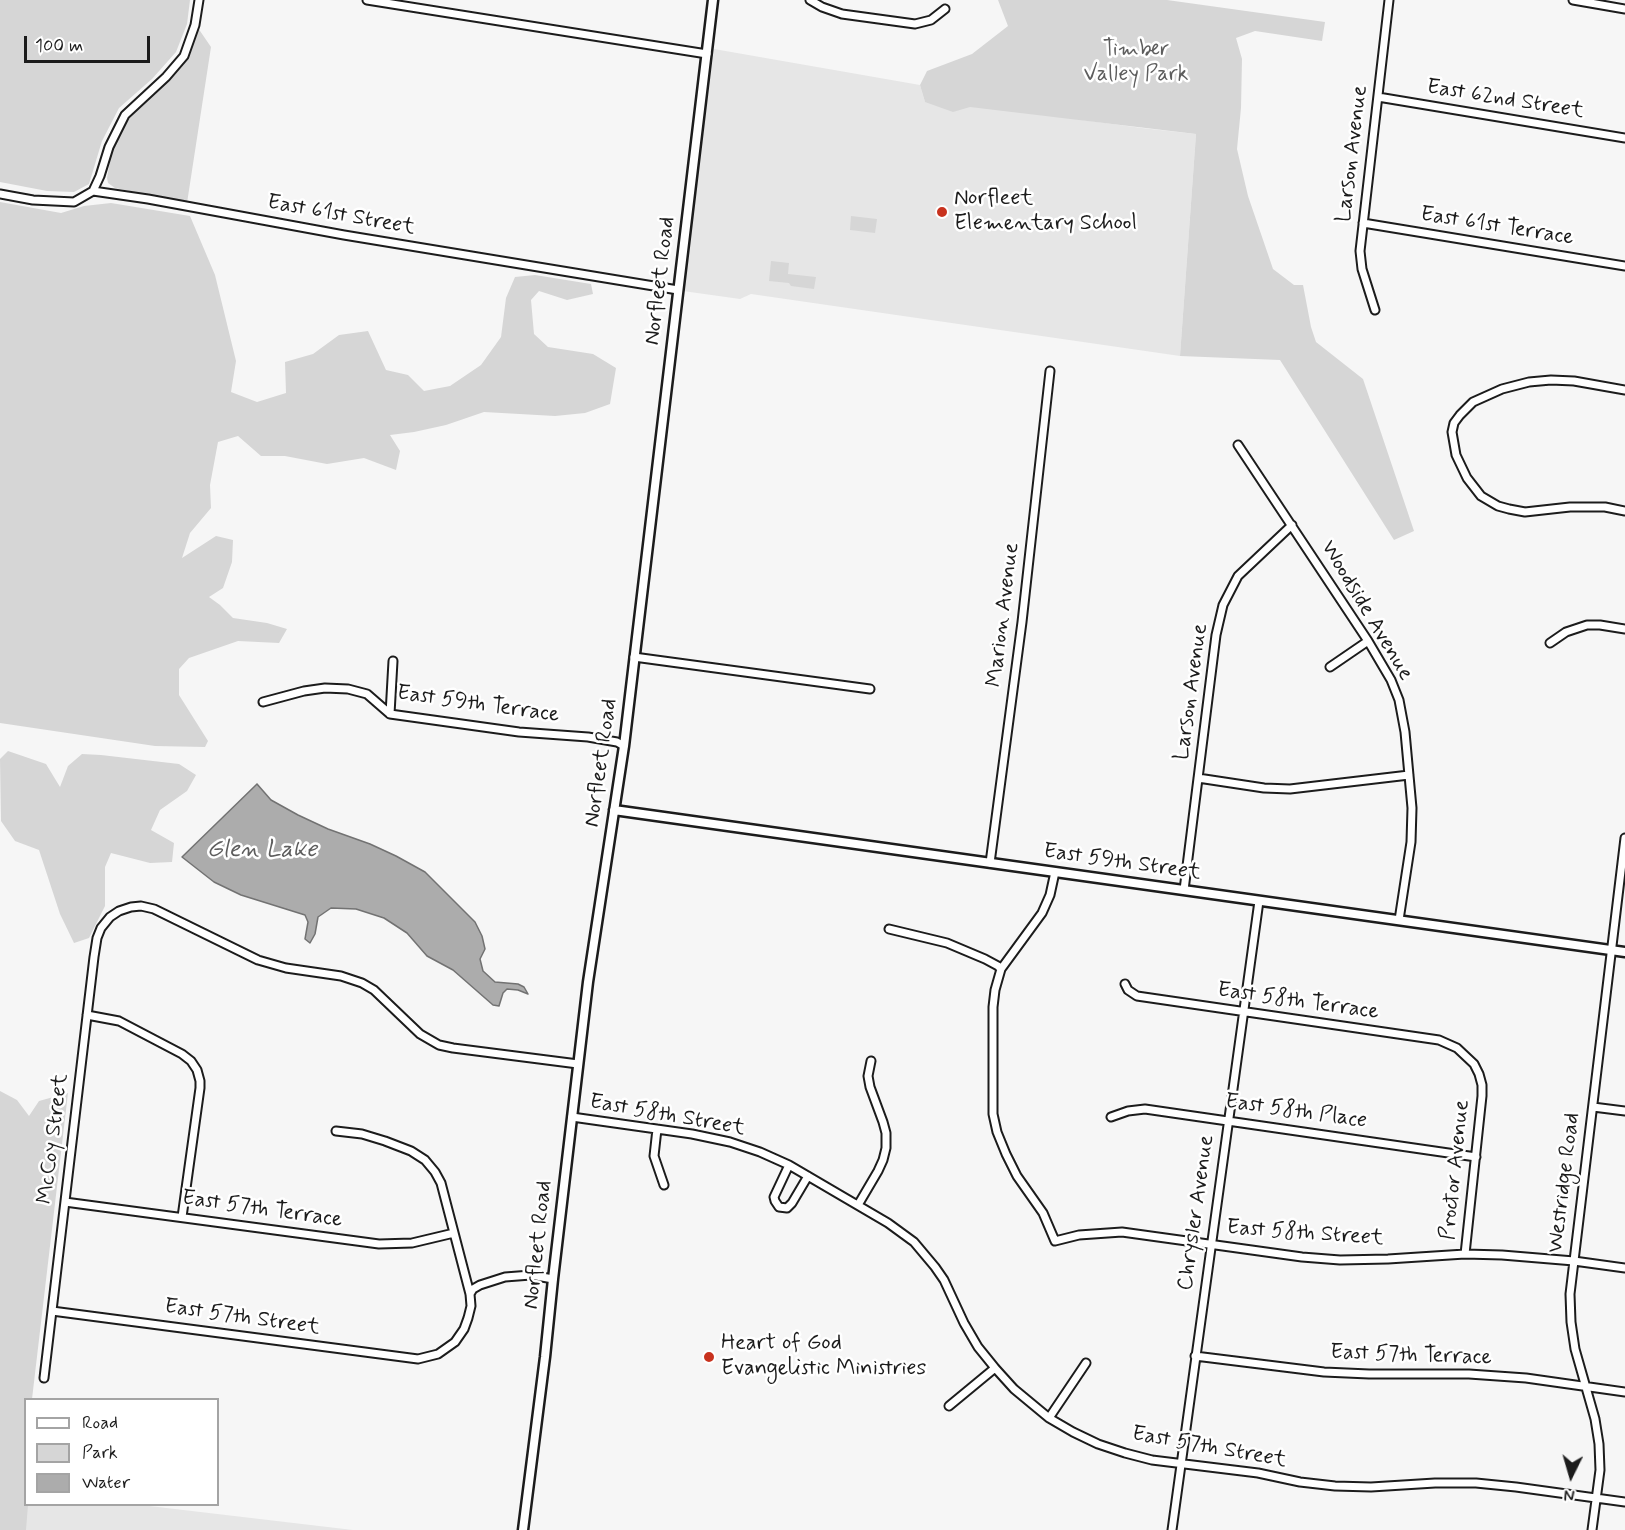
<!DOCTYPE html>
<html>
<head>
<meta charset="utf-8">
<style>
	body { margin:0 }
	#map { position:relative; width:1625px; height:1530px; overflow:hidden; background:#f6f6f6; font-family:Mynerve,sans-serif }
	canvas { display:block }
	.legend { position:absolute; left:24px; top:1398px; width:195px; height:108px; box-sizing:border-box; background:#fff; border:2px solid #a4a4a4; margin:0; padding:8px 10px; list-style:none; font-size:18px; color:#1c1c1c }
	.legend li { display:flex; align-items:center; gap:12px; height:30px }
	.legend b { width:30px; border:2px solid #a4a4a4 }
	.north { position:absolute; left:1541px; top:1446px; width:60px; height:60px; -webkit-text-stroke:4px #fff; paint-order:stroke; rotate:185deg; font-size:16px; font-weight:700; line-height:24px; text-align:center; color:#1c1c1c }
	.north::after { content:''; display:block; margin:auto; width:21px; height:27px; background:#1c1c1c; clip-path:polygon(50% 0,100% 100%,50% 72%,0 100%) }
	.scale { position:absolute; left:24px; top:36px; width:126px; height:27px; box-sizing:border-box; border:3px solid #1c1c1c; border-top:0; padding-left:8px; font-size:18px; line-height:21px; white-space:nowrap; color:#1c1c1c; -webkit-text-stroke:4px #fff; paint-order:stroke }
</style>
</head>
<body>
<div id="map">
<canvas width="1625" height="1530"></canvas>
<ul class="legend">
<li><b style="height:8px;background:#fff"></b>Road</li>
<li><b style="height:16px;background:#d6d6d6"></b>Park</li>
<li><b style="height:16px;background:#acacac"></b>Water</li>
</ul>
<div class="north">N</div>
<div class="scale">100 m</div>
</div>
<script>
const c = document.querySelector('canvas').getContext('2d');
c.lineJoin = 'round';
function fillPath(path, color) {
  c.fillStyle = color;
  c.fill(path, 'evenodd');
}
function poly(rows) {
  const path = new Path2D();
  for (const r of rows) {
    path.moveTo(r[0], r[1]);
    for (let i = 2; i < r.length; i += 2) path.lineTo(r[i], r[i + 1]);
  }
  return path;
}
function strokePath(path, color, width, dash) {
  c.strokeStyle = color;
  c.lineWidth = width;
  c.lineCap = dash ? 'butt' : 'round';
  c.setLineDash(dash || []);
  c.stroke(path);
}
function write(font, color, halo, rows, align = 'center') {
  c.font = font + ' Mynerve,sans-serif';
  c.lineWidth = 5;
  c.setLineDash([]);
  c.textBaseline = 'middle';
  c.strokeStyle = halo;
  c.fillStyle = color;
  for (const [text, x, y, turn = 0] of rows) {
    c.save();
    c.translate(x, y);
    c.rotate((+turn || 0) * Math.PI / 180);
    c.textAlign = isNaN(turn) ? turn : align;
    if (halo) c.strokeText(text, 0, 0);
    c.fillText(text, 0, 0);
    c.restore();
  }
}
fillPath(poly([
	[714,49,920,85,925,102,988,103,1068,118,1142,128,1196,134,1180,356,751,294,740,299,683,291],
	[24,1490,25,1491,26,1504,141,1505,353,1530,19,1530]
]), '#e6e6e6');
fillPath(poly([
	[0,0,190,0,187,24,176,52,152,79,119,108,102,141,89,184,74,192,47,191,0,182],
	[998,0,1167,0,1325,22,1322,41,1255,31,1236,38,1242,59,1241,108,1237,149,1248,196,1273,269,1294,285,1303,285,1311,327,1316,342,1363,379,1414,531,1394,540,1280,360,1180,356,1196,134,970,107,953,112,925,102,920,85,927,71,972,54,1008,26],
	[198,28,211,47,187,203,115,188,108,183,107,178,112,149,121,130,130,118,173,73,187,56],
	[0,202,61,213,84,206,111,203,190,216,215,275,236,361,231,392,257,402,286,393,285,362,313,354,339,335,368,331,386,370,408,375,424,391,450,386,481,365,501,337,506,298,515,277,535,275,591,284,593,294,567,300,539,291,531,300,534,334,548,347,593,354,616,368,610,404,585,413,555,416,484,412,446,425,414,432,390,435,400,451,396,470,364,458,327,464,285,456,261,456,238,436,218,442,210,485,211,508,190,533,182,558,216,536,233,540,232,562,223,588,209,597,220,605,233,618,267,623,287,629,279,643,238,641,189,658,179,669,179,695,208,741,205,747,155,746,0,723],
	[851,216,877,219,875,233,850,230],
	[771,261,789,263,788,274,816,277,814,289,791,286,789,283,769,281],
	[8,751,46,764,60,787,68,766,82,754,101,755,179,764,196,775,187,791,160,810,151,830,174,843,172,862,150,863,111,853,105,867,105,906,89,938,74,943,60,914,39,850,15,841,1,821,0,759],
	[0,1091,17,1100,29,1116,39,1101,68,1093,32,1399,26,1400,26,1474,24,1490,25,1493,26,1504,28,1505,26,1530,0,1530]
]), '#d6d6d6');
const water = poly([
	[257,784,271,800,298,815,328,829,370,844,396,856,425,872,475,922,482,936,485,949,480,959,483,971,495,982,518,984,524,987,528,994,518,990,507,989,503,993,499,1006,493,1005,453,970,427,956,407,933,384,918,356,909,331,908,318,917,315,934,310,943,305,939,308,922,305,915,241,895,214,882,182,857,257,784]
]);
fillPath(water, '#acacac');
strokePath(water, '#727272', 1.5);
const minor = poly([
	[367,0,707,54],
	[810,0,822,7,842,14,915,24,931,20,945,9],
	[1573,0,1625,9],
	[1378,97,1625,138],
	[93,191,100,176,109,147,125,115,166,77,184,56,195,25,199,0],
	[0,194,33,200,74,202,93,191,148,199,344,235,678,290],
	[1363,223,1625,266],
	[1375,310,1362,269,1360,251,1389,0],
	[1625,390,1574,381,1551,380,1529,382,1502,389,1473,402,1460,415,1454,423,1452,432,1456,455,1467,478,1481,496,1498,506,1509,509,1525,512,1570,507,1605,507,1625,511],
	[1238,445,1368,641,1391,680,1399,700,1405,732,1412,808,1411,842,1399,920],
	[1550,643,1566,632,1587,625,1600,625,1625,629],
	[634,657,870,689],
	[1330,667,1368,641],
	[263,702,304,691,325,688,348,689,367,694,390,714,519,732,588,737,617,742,624,746],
	[390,714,393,661],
	[1198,778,1264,788,1290,789,1409,775],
	[990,863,1022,622,1050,371],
	[1055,872,1050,895,1042,913,1001,969,995,990,993,1007,993,1114,997,1132,1006,1154,1017,1176,1043,1213,1055,1241,1079,1235,1122,1232,1302,1257,1340,1260,1388,1259,1465,1254,1502,1255,1574,1261,1625,1268],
	[1184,890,1216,635,1223,605,1238,576,1292,525],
	[889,929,947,943,985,959,998,966,1001,969],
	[1125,984,1128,990,1137,996,1439,1040,1457,1048,1474,1064,1479,1074,1482,1085,1482,1096,1465,1254],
	[87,1015,119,1021,182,1054,191,1061,197,1070,200,1081,200,1088,182,1217],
	[1593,1107,1625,1111],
	[572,1117,692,1134,730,1142,760,1152,789,1165,888,1223,914,1242,935,1267,944,1280,964,1323,978,1347,995,1368,1014,1389,1049,1418,1073,1432,1098,1444,1125,1453,1152,1460,1258,1473,1300,1482,1335,1486,1371,1487,1435,1483,1476,1483,1516,1487,1625,1502],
	[1111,1117,1128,1111,1145,1109,1476,1157],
	[657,1129,654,1156,664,1185],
	[789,1165,774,1197,775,1201,779,1207,787,1208,792,1203,808,1176],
	[65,1202,379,1244,412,1243,454,1233],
	[858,1205,878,1171,883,1160,886,1148,886,1133,883,1122,870,1087,868,1076,871,1061],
	[470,1294,473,1289,480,1285,505,1277,531,1275,553,1279],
	[52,1311,418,1359,438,1354,455,1342,464,1329,468,1318,471,1306,470,1294,441,1183,435,1172,425,1160,411,1151,385,1141,362,1134,336,1131],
	[1195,1356,1324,1372,1369,1374,1469,1374,1526,1378,1625,1392],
	[44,1378,94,957,97,938,101,928,110,917,119,911,131,907,141,906,154,909,258,960,286,968,341,976,362,983,374,990,420,1034,439,1045,453,1048,578,1064],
	[949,1406,995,1368],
	[1049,1418,1086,1363],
	[1172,1530,1259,901],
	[1592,1530,1600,1470,1599,1444,1595,1419,1575,1349,1571,1322,1570,1294,1625,838]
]);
const tertiary = poly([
	[614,810,1625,952],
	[523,1530,545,1357,553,1279,588,982,624,746,713,0]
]);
strokePath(minor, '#1c1c1c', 11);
strokePath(tertiary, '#1c1c1c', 13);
strokePath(minor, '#fff', 7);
strokePath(tertiary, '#fff', 8);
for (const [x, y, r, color] of [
	[942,212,6,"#c8321e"],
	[709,1357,6,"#c8321e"]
]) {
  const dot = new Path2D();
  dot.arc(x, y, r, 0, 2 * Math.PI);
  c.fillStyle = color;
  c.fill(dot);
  strokePath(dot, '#fff', 2);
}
write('22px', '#5d5d5d', '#fff', [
	["Timber",1136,50],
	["Valley Park",1136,75]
]);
write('22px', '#1c1c1c', '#fff', [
	["East 62nd Street",1505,100,9],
	["Larson Avenue",1353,154,-83],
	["East 61st Street",341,216,10],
	["East 61st Terrace",1497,227,9],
	["Norfleet Road",661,281,-83],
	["Woodside Avenue",1366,611,59],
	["Marion Avenue",1004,615,-83],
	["Larson Avenue",1192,692,-82],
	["East 59th Terrace",478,705,8],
	["Norfleet Road",602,763,-82],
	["East 59th Street",1122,863,8],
	["East 58th Terrace",1298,1002,8],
	["East 58th Place",1296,1112,8],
	["East 58th Street",667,1116,10],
	["McCoy Street",54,1139,-83],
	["Proctor Avenue",1456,1170,-84],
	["Westridge Road",1565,1183,-83],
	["East 57th Terrace",262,1210,8],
	["Chrysler Avenue",1197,1213,-82],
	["East 58th Street",1305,1234,4],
	["Norfleet Road",539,1245,-84],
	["East 57th Street",242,1318,8],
	["East 57th Terrace",1411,1356,2],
	["East 57th Street",1209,1448,10]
]);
write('22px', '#1c1c1c', '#fff', [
	["Norfleet",954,199],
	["Elementary School",954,224],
	["Heart of God",721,1344],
	["Evangelistic Ministries",721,1369]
], 'left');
write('italic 24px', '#5d5d5d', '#fff', [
	["Glen Lake",262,851]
]);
</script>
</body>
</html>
